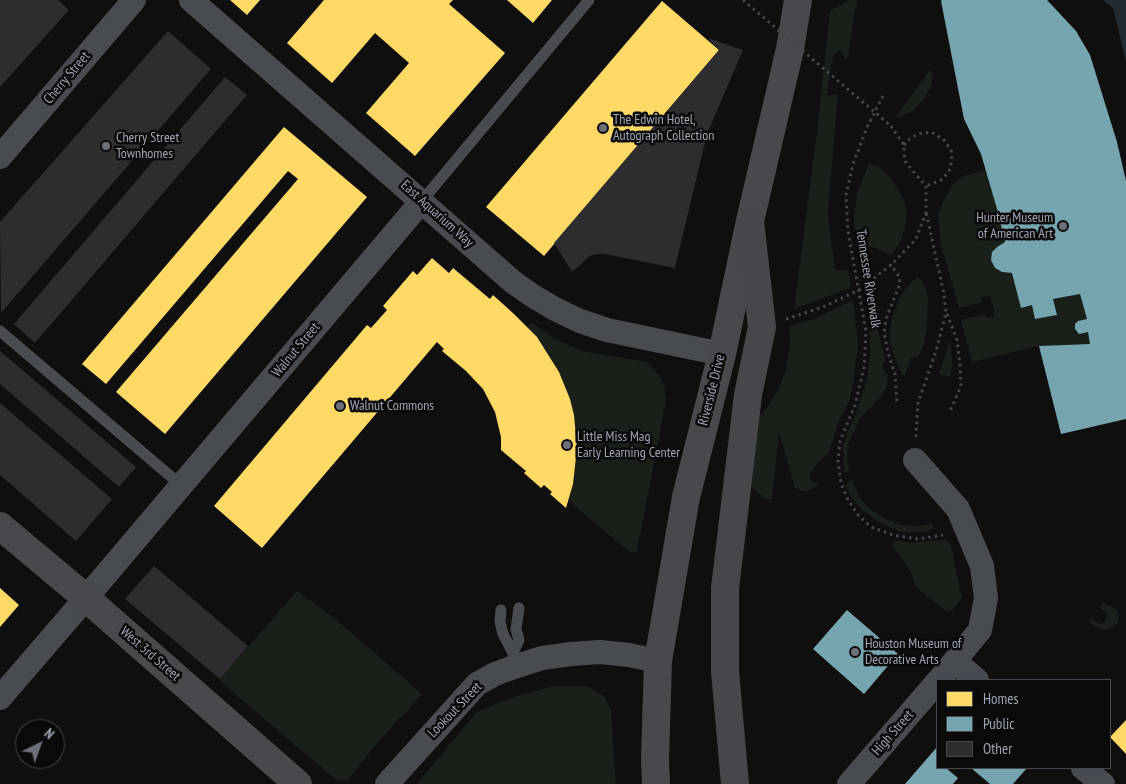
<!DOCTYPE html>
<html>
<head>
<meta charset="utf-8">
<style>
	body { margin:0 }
	#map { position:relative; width:1126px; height:784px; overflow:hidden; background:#0f0f10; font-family:"PT Sans Narrow",sans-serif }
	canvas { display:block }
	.legend { position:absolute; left:936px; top:679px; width:175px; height:90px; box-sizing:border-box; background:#0a0a0b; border:1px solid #45484e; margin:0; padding:6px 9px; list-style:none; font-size:15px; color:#9ea5b3 }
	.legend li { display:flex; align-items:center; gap:10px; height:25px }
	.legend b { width:25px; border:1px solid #45484e }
	.north { position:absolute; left:15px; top:719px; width:50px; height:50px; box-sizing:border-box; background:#0a0a0b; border:1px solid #45484e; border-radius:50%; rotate:42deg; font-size:14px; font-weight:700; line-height:20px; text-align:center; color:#9ea5b3 }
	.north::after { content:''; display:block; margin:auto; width:18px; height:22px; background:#6c707a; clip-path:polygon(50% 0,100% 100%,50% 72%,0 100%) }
</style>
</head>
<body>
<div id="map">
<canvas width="1126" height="784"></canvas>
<ul class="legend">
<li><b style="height:14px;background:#ffd966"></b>Homes</li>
<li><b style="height:14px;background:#76a5af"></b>Public</li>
<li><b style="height:14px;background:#2d2d30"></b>Other</li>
</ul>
<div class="north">N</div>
</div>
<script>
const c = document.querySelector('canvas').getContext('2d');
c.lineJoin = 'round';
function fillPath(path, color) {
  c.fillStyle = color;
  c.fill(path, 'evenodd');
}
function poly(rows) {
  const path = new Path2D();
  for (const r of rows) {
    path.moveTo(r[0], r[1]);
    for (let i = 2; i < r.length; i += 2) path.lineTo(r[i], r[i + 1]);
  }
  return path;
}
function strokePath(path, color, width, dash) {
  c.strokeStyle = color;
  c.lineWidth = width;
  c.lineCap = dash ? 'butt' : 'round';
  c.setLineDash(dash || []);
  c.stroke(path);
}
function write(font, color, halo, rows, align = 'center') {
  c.font = font + ' "PT Sans Narrow",sans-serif';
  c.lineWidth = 5;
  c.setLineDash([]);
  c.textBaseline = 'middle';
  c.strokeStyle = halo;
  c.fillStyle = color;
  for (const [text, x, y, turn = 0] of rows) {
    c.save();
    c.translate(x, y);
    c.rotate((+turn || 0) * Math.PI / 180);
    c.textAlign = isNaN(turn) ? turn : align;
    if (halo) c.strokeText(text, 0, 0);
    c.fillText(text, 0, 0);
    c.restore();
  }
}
fillPath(poly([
	[849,0,857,0,847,60,839,50,832,58,827,95,838,95,828,210,829,226,835,270,848,270,851,286,847,289,794,309,817,132,830,11],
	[930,70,933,74,931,86,924,99,914,110,900,117,895,118],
	[869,164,879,167,891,178,902,196,907,210,905,227,900,243,891,255,877,248,862,244,857,247,854,222,857,193],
	[986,170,997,209,1005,242,997,247,992,252,995,268,1002,272,1012,273,1032,305,1035,319,1057,315,1053,299,1080,294,1087,319,1078,321,1075,324,1075,329,1079,333,1088,332,1090,344,1039,346,972,362,961,320,985,314,986,318,994,317,993,313,995,312,990,296,981,297,982,302,959,308,941,245,938,214,946,196,953,185,964,176],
	[918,277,924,284,928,297,927,327,924,345,918,357,912,357,904,377,898,367,890,344,890,330,892,318,899,299,907,287],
	[868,294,872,311,870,314,872,321,876,324,886,361,883,364,883,368,885,372,888,374,887,386,882,395,860,418,848,444,847,454,849,471,844,473,843,448,846,436,857,411,867,378,870,354,870,338,865,298],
	[851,301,854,305,858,345,853,386,849,402,840,418,828,454,818,462,810,474,810,481,818,485,807,492,795,488,779,432,772,499,766,499,754,490,748,480,755,422,769,405,779,388,786,369,790,344,789,326,815,319],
	[532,323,552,337,581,351,647,362,659,375,664,386,666,400,637,551,631,553,569,501,576,462,577,448,574,415,570,399,559,372,546,350,527,326],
	[950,341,952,360,951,377,939,374],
	[852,479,859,497,871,510,885,519,901,525,921,526,932,524,933,529,926,532,902,532,880,523,861,509,852,498,845,485],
	[895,540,909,543,944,540,948,542,951,546,962,598,953,609,947,612,916,587,911,572,893,546],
	[297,591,333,617,422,694,373,748,348,780,340,781,336,780,221,682,220,679],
	[1103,603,1116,609,1119,617,1117,624,1109,629,1103,630,1092,625,1089,617,1101,624,1104,622,1108,613,1100,608],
	[553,686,587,686,604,696,611,710,616,784,417,784,477,712,511,698]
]), '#19201a');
fillPath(poly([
	[1103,0,1126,0,1126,62,1113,8]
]), '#222b32');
fillPath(poly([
	[230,0,260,0,247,15],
	[324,0,453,0,449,4,505,53,415,156,366,113,409,63,375,33,332,83,287,43],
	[507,0,552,0,533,23],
	[662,1,719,50,544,256,486,207],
	[284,127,367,197,165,434,116,392,298,179,288,171,106,384,82,364],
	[432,258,449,273,453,268,490,299,493,295,514,314,537,337,559,372,570,399,574,415,577,448,573,484,566,508,550,494,552,492,544,485,541,488,524,473,526,471,501,450,501,437,495,412,483,389,466,371,442,351,444,349,437,342,262,548,214,506,367,325,371,328,387,310,383,306,413,271,417,275],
	[0,588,19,605,0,627],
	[1126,720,1126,754,1110,737]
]), '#ffd966');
fillPath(poly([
	[942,0,1047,0,1076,31,1090,55,1117,142,1126,181,1126,419,1061,434,1039,346,1090,344,1088,332,1079,334,1075,329,1075,324,1078,321,1087,319,1080,294,1053,299,1057,315,1035,319,1032,305,1021,308,1012,273,1002,272,995,268,991,260,992,252,997,247,1005,242,997,209,981,154,964,119,941,1],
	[847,610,898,654,864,694,813,649],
	[937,747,937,768,946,768,958,778,953,784,905,784],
	[971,768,1027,768,1013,784,990,784]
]), '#76a5af');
fillPath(poly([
	[0,0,58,0,69,10,0,87],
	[168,31,211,69,1,313,0,222],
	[708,38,743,50,707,134,675,268,605,254,596,254,590,256,572,272,554,243,719,50],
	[225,77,247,95,35,343,14,324],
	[0,351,136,467,119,487,0,384],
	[0,403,112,499,76,541,0,475],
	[154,566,248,646,220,679,125,599]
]), '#2d2d30');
strokePath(poly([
	[883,96,868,125,853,164,846,195,848,231,866,332,864,368,855,405,840,441,838,461,841,483,848,500,858,515,871,527,893,535,918,539,943,535],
	[891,126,904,145,904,154,906,163,926,186,926,212,916,239,891,265],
	[904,145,908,140,918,134,931,132,944,140,951,150,952,160,949,171,943,179,926,186],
	[947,314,957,340,960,366,961,386,950,411],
	[786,319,823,307,859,290,891,265,900,278,899,286,886,319,884,332,888,353,895,374,897,405],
	[916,437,918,403,936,351,946,313,944,294,926,212]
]), '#44474a', 3, [2.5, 4]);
strokePath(poly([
	[422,201,589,0],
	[0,331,182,486],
	[501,610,500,622,503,634,513,653],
	[514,667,513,653,519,640,516,629,519,608]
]), '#484b50', 11);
strokePath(poly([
	[191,0,513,282,533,296,555,309,580,321,607,330,722,354],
	[0,157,134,0],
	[915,460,958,509,982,566,986,598,980,630,939,680],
	[955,661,977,680],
	[0,698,86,598,422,201],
	[1083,768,1103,784],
	[387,784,477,684,495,674,514,667,542,658,571,654,600,652,629,655,658,661],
	[849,784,937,682]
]), '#484b50', 24);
strokePath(poly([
	[0,526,86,598,298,784],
	[656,784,655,760,658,661,686,497,722,354,750,221,790,49,798,0]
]), '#47494d', 28);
strokePath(poly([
	[735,784,725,671,725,588,748,395,762,327,750,221]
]), '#46474a', 28);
strokePath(poly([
	[743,0,891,126]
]), '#44474a', 3, [2.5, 4]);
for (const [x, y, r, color] of [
	[603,128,5,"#6c707a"],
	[106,146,5,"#6c707a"],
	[1063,226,5,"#6c707a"],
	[340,406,5,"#6c707a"],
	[567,445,5,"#6c707a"],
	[855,652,5,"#6c707a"]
]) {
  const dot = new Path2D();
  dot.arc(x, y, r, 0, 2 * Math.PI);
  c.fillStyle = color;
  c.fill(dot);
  strokePath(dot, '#0a0a0b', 2);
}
write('14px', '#9ea5b3', '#0a0a0b', [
	["Cherry Street",67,78,-50],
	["East Aquarium Way",437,214,42],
	["Tennessee Riverwalk",868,279,81],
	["Walnut Street",296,350,-50],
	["Riverside Drive",712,390,-76],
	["West 3rd Street",150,654,41],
	["Lookout Street",455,710,-46],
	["High Street",893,733,-49]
]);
write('14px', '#9ea5b3', '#0a0a0b', [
	["The Edwin Hotel,",613,120],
	["Autograph Collection",613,136],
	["Cherry Street",116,138],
	["Townhomes",116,154],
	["Hunter Museum",1053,218,"right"],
	["of American Art",1053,234,"right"],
	["Walnut Commons",350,406],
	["Little Miss Mag",577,437],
	["Early Learning Center",577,453],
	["Houston Museum of",865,644],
	["Decorative Arts",865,660]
], 'left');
</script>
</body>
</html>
